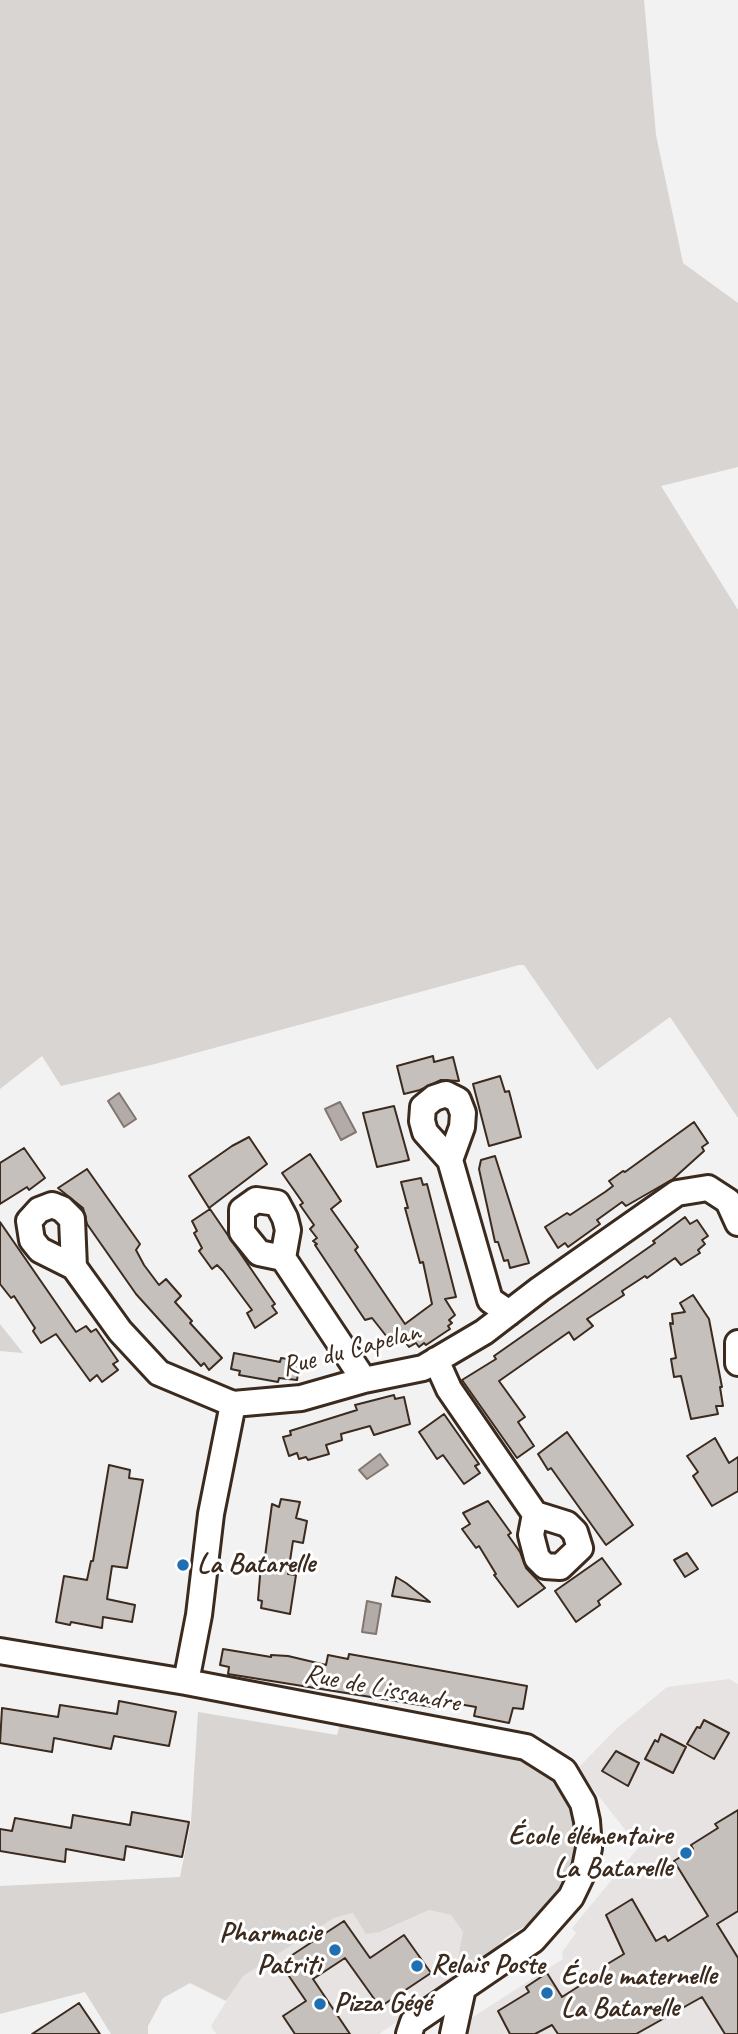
<!DOCTYPE html>
<html>
<head>
<meta charset="utf-8">
<style>
	body { margin:0 }
	canvas { display:block; background:#f3f2f2 }
</style>
</head>
<body>
<canvas width="738" height="2034"></canvas>
<script>
const c = document.querySelector('canvas').getContext('2d');
c.lineJoin = 'round';
function fillPath(path, color) {
  c.fillStyle = color;
  c.fill(path, 'evenodd');
}
function poly(rows) {
  const path = new Path2D();
  for (const r of rows) {
    path.moveTo(r[0], r[1]);
    for (let i = 2; i < r.length; i += 2) path.lineTo(r[i], r[i + 1]);
  }
  return path;
}
function strokePath(path, color, width, dash) {
  c.strokeStyle = color;
  c.lineWidth = width;
  c.lineCap = dash ? 'butt' : 'round';
  c.setLineDash(dash || []);
  c.stroke(path);
}
function write(font, color, halo, rows, align = 'center') {
  c.font = font + ' Caveat,sans-serif';
  c.lineWidth = 6;
  c.setLineDash([]);
  c.textBaseline = 'middle';
  c.strokeStyle = halo;
  c.fillStyle = color;
  for (const [text, x, y, turn = 0] of rows) {
    c.save();
    c.translate(x, y);
    c.rotate((+turn || 0) * Math.PI / 180);
    c.textAlign = isNaN(turn) ? turn : align;
    if (halo) c.strokeText(text, 0, 0);
    c.fillText(text, 0, 0);
    c.restore();
  }
}
fillPath(poly([
	[729,1679,738,1684,738,2034,466,2034,473,2017,563,1959,562,1952,576,1933,572,1928,639,1847,577,1769,617,1728,667,1687],
	[429,1910,451,1915,463,1932,457,1963,466,1975,379,2034,216,2034,211,2026,242,1976,334,1918,353,1913,381,1932]
]), '#e6e3e2');
fillPath(poly([
	[0,0,644,0,656,135,683,263,738,303,738,467,661,486,738,610,738,1118,670,1017,597,1070,524,965,519,965,159,1063,61,1086,42,1056,0,1089],
	[0,1324,23,1353,0,1351],
	[198,1712,337,1735,340,1724,505,1754,534,1765,564,1787,577,1813,580,1841,576,1867,556,1898,530,1923,505,1938,497,1947,487,1953,466,1975,457,1963,463,1932,451,1915,429,1910,380,1932,366,1934,353,1913,334,1918,243,1976,226,2001,190,1983,163,1998,148,2026,148,2034,111,2034,85,1992,0,2014,0,1886,180,1877,191,1822]
]), '#d8d5d2');
const water = poly([
	[119,1093,136,1119,124,1127,108,1101,119,1093],
	[340,1102,356,1132,341,1140,325,1109,340,1102],
	[380,1454,388,1465,367,1479,359,1470,380,1454],
	[367,1601,381,1604,376,1634,362,1632,367,1601]
]);
fillPath(water, '#b2aba7');
strokePath(water, '#827770', 2);
const building = poly([
	[433,1056,434,1062,453,1057,459,1081,441,1080,420,1090,404,1094,397,1066,433,1056],
	[500,1076,505,1092,509,1091,521,1137,489,1146,473,1084,500,1076],
	[394,1106,409,1160,377,1167,363,1113,394,1106],
	[694,1122,708,1143,702,1147,704,1151,673,1179,626,1206,622,1202,597,1220,600,1224,568,1247,565,1243,558,1248,545,1227,567,1213,570,1215,605,1192,613,1186,609,1181,623,1171,625,1172,694,1122],
	[249,1137,267,1164,209,1208,189,1176,232,1146,249,1137],
	[24,1148,45,1178,29,1190,27,1187,0,1204,0,1163,24,1148],
	[310,1154,341,1201,331,1209,358,1247,355,1250,405,1324,432,1304,423,1262,420,1263,405,1208,408,1208,401,1182,421,1178,423,1185,427,1184,456,1297,445,1299,455,1315,449,1320,452,1323,448,1326,450,1329,426,1345,424,1343,419,1347,416,1343,409,1347,400,1335,391,1342,372,1318,365,1320,315,1245,317,1244,313,1241,317,1238,310,1229,314,1225,300,1205,303,1203,282,1173,310,1154],
	[495,1156,529,1263,510,1268,508,1260,504,1261,498,1242,495,1242,479,1169,481,1160,495,1156],
	[87,1169,140,1244,136,1250,144,1265,159,1285,166,1279,181,1296,175,1302,192,1321,190,1323,222,1358,209,1370,204,1363,201,1366,136,1294,87,1224,83,1208,58,1188,87,1169],
	[210,1209,275,1304,272,1306,277,1313,255,1328,247,1313,252,1310,223,1271,217,1265,212,1269,199,1251,202,1248,194,1233,197,1231,192,1221,210,1209],
	[685,1217,690,1224,697,1220,708,1236,702,1240,705,1244,698,1250,700,1253,681,1265,675,1258,647,1278,645,1276,622,1291,624,1295,587,1319,593,1326,574,1340,569,1332,499,1381,525,1417,518,1422,534,1446,517,1458,462,1380,496,1359,494,1356,655,1243,653,1241,685,1217],
	[0,1222,76,1332,86,1326,91,1332,96,1329,118,1361,113,1364,118,1370,102,1382,97,1375,90,1381,56,1334,41,1343,33,1331,35,1328,14,1296,11,1298,0,1284,0,1222],
	[693,1295,709,1319,722,1387,720,1387,723,1406,716,1406,718,1414,691,1419,681,1376,674,1377,671,1359,676,1358,670,1323,673,1324,672,1314,685,1312,680,1303,693,1295],
	[234,1353,280,1362,281,1358,300,1361,297,1380,279,1378,278,1382,239,1375,240,1371,231,1369,234,1353],
	[394,1395,395,1399,404,1397,410,1424,374,1435,370,1426,341,1434,342,1440,326,1445,329,1454,308,1460,306,1457,299,1459,297,1453,289,1456,283,1437,291,1435,290,1431,357,1410,355,1405,394,1395],
	[444,1414,479,1464,475,1466,480,1473,464,1484,443,1455,437,1459,419,1432,444,1414],
	[567,1432,633,1525,606,1545,551,1468,548,1470,538,1454,567,1432],
	[715,1438,729,1463,738,1457,738,1491,712,1506,693,1476,698,1472,687,1456,715,1438],
	[109,1465,130,1470,129,1478,143,1480,127,1568,112,1566,107,1599,135,1605,132,1622,103,1617,102,1628,71,1622,70,1625,56,1622,64,1576,87,1580,91,1561,93,1561,109,1465],
	[281,1499,300,1502,296,1518,307,1521,303,1543,293,1541,288,1574,296,1575,290,1614,261,1608,262,1601,258,1600,261,1564,264,1564,272,1504,279,1507,281,1499],
	[488,1501,511,1533,508,1535,520,1552,526,1568,545,1588,518,1607,494,1575,496,1574,479,1546,476,1548,462,1529,470,1524,463,1513,488,1501],
	[687,1553,698,1569,685,1577,674,1560,687,1553],
	[602,1558,621,1584,598,1601,600,1605,576,1622,555,1591,602,1558],
	[396,1577,406,1583,430,1602,392,1596,396,1577],
	[223,1649,271,1657,271,1655,288,1656,326,1665,328,1655,348,1659,349,1654,527,1686,523,1709,513,1708,509,1723,474,1716,476,1707,441,1701,439,1708,228,1674,229,1667,220,1665,223,1649],
	[119,1701,176,1712,169,1746,114,1736,111,1749,54,1738,52,1752,0,1743,2,1708,58,1717,60,1705,117,1714,119,1701],
	[704,1720,729,1733,714,1759,687,1744,697,1727,700,1728,704,1720],
	[661,1734,686,1747,673,1773,645,1759,655,1740,658,1742,661,1734],
	[616,1751,639,1763,628,1786,602,1771,616,1751],
	[738,1810,738,1911,717,1924,738,1958,738,2034,725,2034,702,1997,636,2034,558,2034,552,2025,535,2034,510,2034,498,2011,529,1992,526,1987,547,1973,562,1997,606,1969,604,1966,624,1954,606,1915,632,1899,656,1941,665,1936,668,1941,708,1916,674,1861,693,1849,691,1845,718,1828,715,1824,738,1810],
	[132,1812,189,1822,182,1857,126,1846,124,1860,66,1849,65,1862,0,1851,0,1829,12,1831,15,1818,71,1828,73,1815,130,1825,132,1812],
	[344,1921,370,1958,404,1935,431,1973,380,2007,345,1958,313,1979,350,2034,295,2034,283,2016,306,2001,280,1963,344,1921],
	[79,2003,100,2034,32,2034,73,2007,79,2003]
]);
fillPath(building, '#c6c0bd');
strokePath(building, '#3b2a1e', 2);
const minor = poly([
	[450,1160,462,1127,463,1113,458,1100,446,1094,434,1098,423,1107,422,1121,425,1132,450,1160,490,1300,509,1313],
	[283,1258,288,1230,285,1218,277,1203,256,1200,242,1210,242,1232,259,1253,283,1258,364,1380],
	[74,1267,40,1250,32,1240,29,1221,39,1210,52,1205,62,1209,72,1219,74,1267,120,1331,159,1373,233,1404,301,1398,364,1380,423,1368,484,1332,540,1289,677,1193,708,1188,728,1201,738,1223],
	[738,1343,738,1363],
	[436,1360,449,1389,535,1514,567,1524,575,1532,580,1548,560,1567,545,1566,537,1558,531,1535,535,1514],
	[233,1404,211,1514,199,1615,186,1682,526,1747,564,1771,583,1803,587,1821,589,1848,585,1868,571,1897,533,1940,413,2022,409,2034],
	[0,1651,186,1682],
	[453,2034,463,1988]
]);
strokePath(minor, '#3b2a1e', 30);
strokePath(minor, '#fff', 24);
for (const [x, y, r, color] of [
	[183,1565,7,"#1f6fb2"],
	[686,1853,7,"#1f6fb2"],
	[335,1950,7,"#1f6fb2"],
	[417,1966,7,"#1f6fb2"],
	[547,1993,7,"#1f6fb2"],
	[320,2004,7,"#1f6fb2"]
]) {
  const dot = new Path2D();
  dot.arc(x, y, r, 0, 2 * Math.PI);
  c.fillStyle = color;
  c.fill(dot);
  strokePath(dot, '#fff', 2.5);
}
write('28px', '#3b2a1e', '#fff', [
	["Rue du Capelan",351,1350,-15],
	["Rue de Lissandre",382,1689,11]
]);
write('bold 28px', '#3b2a1e', '#fff', [
	["La Batarelle",197,1565],
	["École élémentaire",672,1837,"right"],
	["La Batarelle",672,1869,"right"],
	["Pharmacie",321,1934,"right"],
	["Patriti",321,1966,"right"],
	["Relais Poste",431,1966],
	["École maternelle",561,1977],
	["La Batarelle",561,2009],
	["Pizza Gégé",334,2004]
], 'left');
</script>
</body>
</html>
